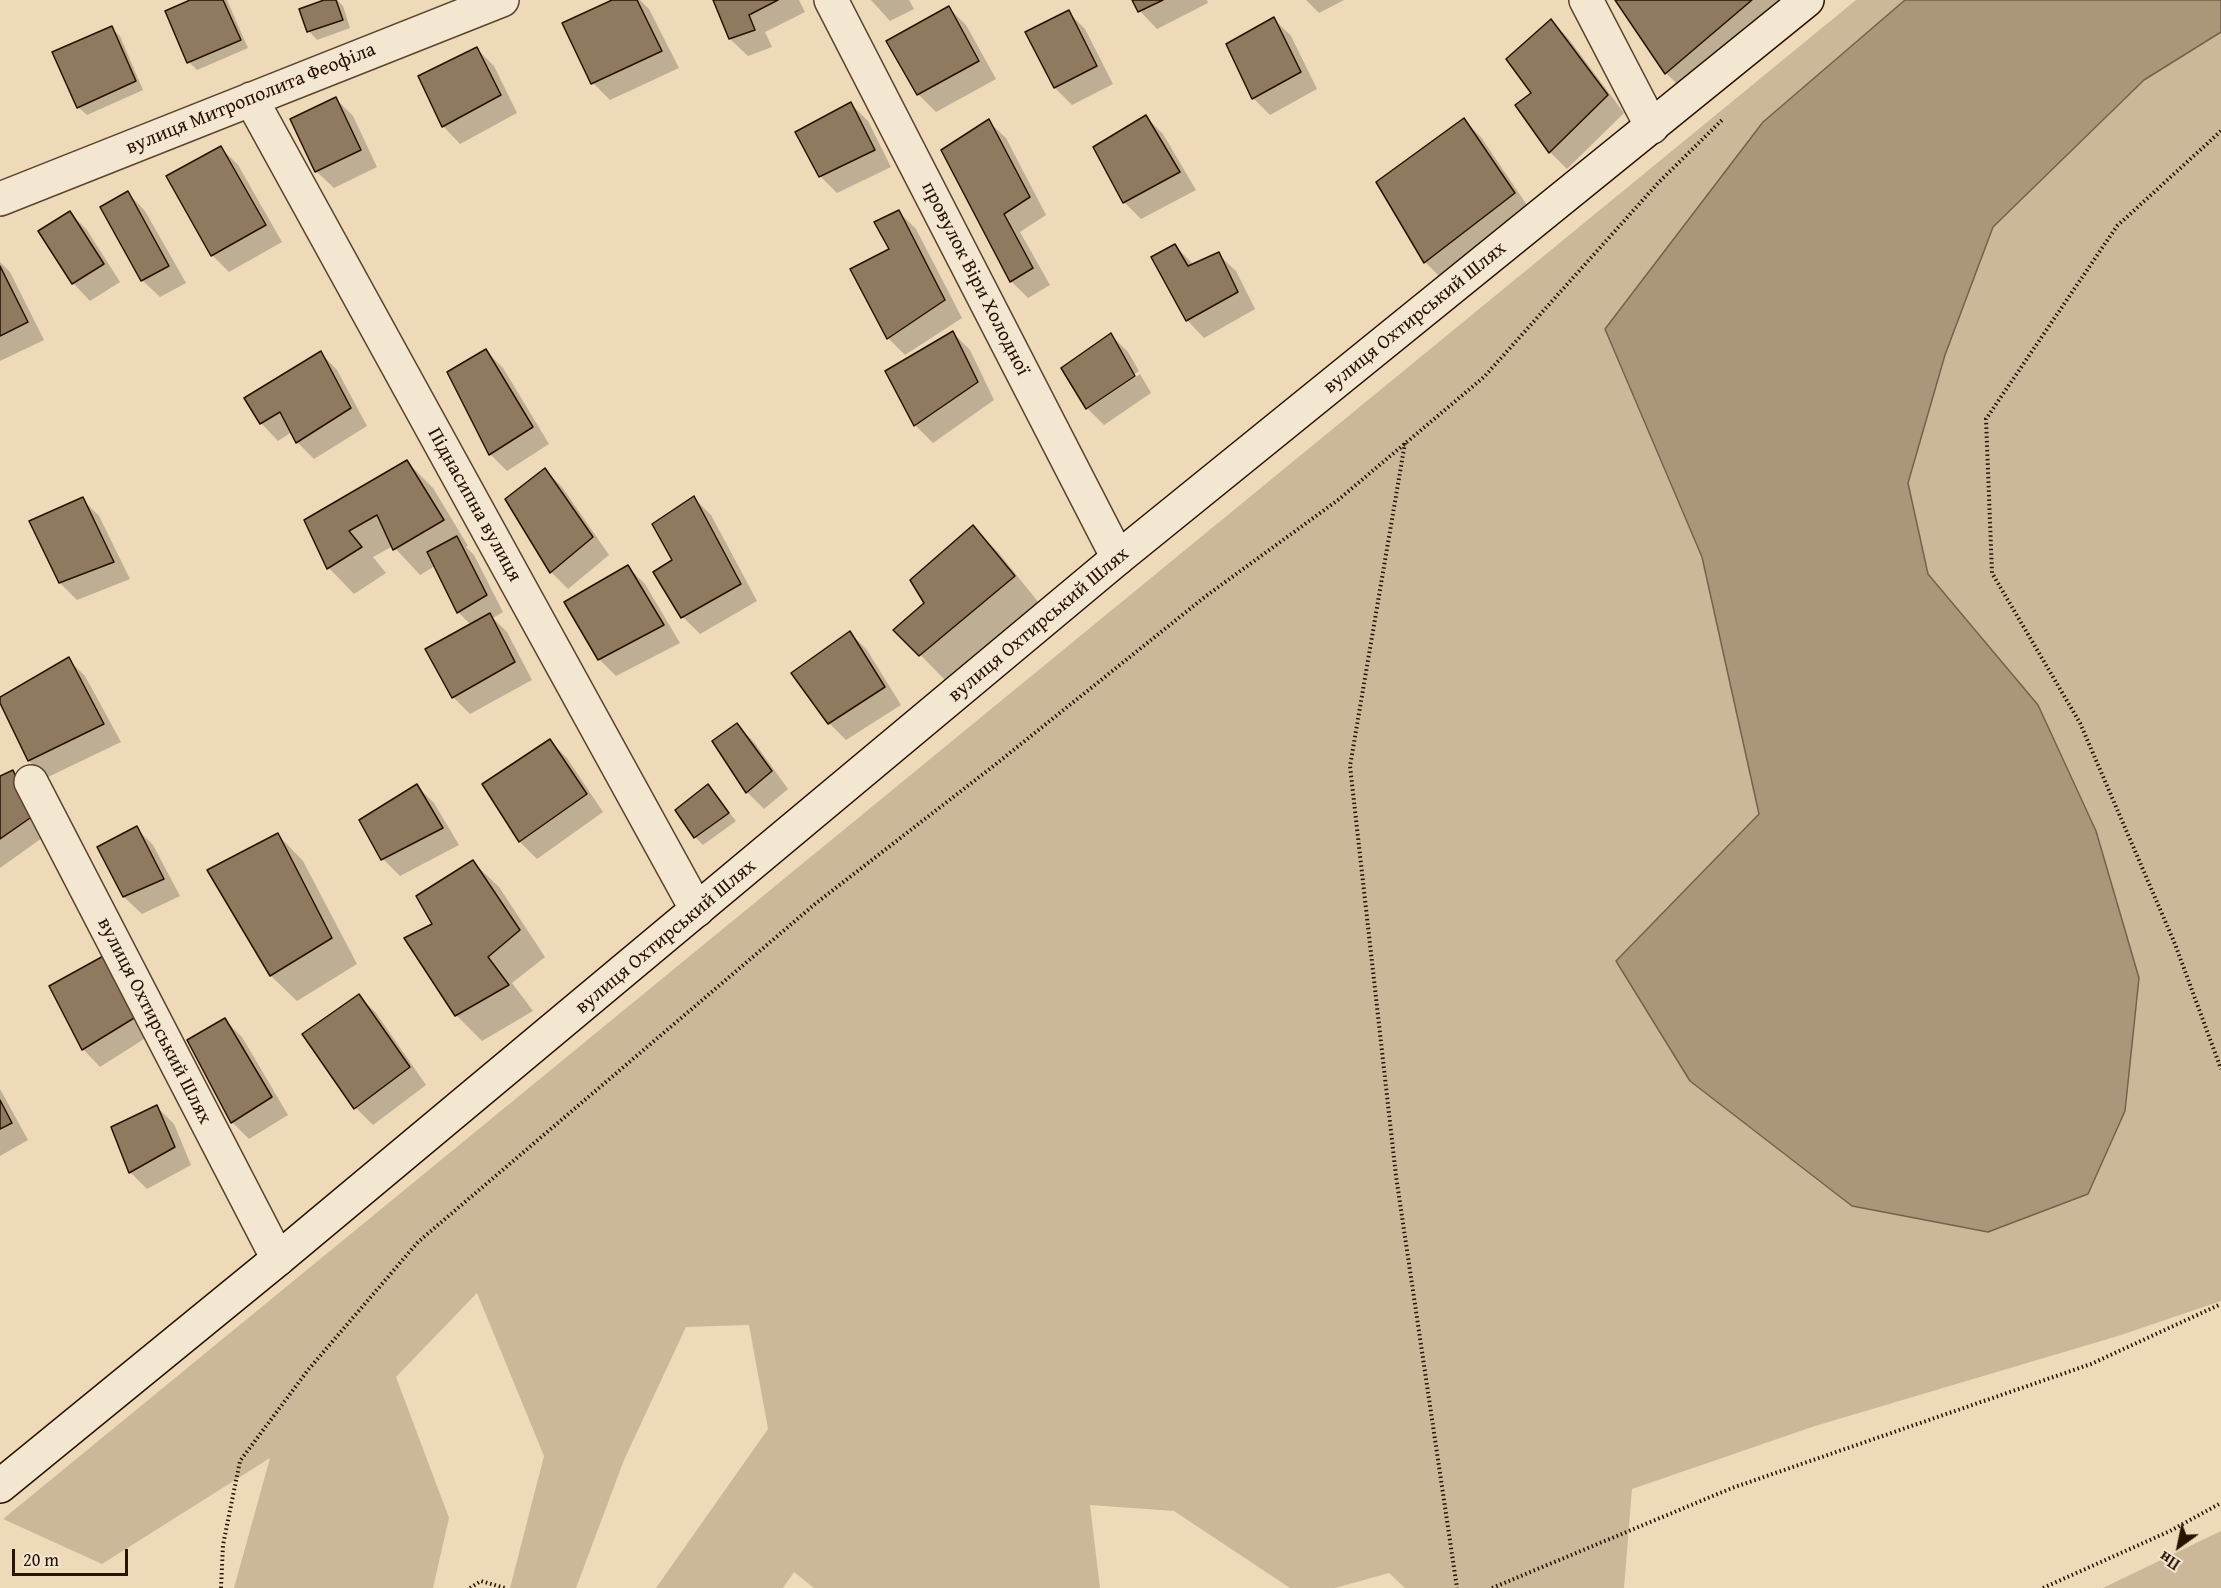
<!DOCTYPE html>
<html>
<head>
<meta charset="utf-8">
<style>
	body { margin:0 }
	#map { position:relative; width:2221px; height:1588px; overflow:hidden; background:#eedab8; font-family:"Gentium Book Plus",serif }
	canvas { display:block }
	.north { position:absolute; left:2149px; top:1516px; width:60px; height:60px; -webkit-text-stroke:4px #f4e7d1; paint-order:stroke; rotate:213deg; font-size:16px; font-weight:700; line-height:24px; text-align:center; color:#281200 }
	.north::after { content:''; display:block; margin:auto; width:21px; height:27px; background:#281200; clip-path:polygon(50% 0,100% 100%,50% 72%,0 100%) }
	.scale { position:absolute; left:12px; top:1549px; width:116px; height:27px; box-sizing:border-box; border:3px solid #281200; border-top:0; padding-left:8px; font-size:18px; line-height:21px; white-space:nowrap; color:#281200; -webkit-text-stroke:4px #f4e7d1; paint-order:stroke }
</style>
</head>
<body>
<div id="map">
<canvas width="2221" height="1588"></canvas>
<div class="north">Пн</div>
<div class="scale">20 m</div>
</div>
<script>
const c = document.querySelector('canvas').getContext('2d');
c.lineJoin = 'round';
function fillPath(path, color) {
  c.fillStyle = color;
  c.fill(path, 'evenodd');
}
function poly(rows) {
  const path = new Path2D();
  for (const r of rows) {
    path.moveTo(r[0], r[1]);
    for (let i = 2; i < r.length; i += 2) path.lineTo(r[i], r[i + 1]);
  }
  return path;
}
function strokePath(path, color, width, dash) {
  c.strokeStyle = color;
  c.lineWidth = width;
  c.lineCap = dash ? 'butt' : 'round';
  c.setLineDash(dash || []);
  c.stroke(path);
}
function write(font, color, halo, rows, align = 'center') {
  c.font = font + ' "Gentium Book Plus",serif';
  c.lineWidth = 6;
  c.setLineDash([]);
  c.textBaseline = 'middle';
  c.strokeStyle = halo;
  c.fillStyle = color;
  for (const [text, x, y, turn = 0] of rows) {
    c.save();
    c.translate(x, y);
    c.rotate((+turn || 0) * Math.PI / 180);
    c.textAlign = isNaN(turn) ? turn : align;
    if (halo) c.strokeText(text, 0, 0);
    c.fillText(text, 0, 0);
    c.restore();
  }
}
fillPath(poly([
	[1856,0,1905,0,1763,122,1605,329,1702,557,1759,814,1616,961,2125,1111,2139,978,2096,831,2038,705,1928,574,1908,483,1945,355,1993,227,2144,80,2221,32,2221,1301,2118,1336,1815,1426,1632,1489,1624,1588,1405,1588,1389,1573,1335,1588,1290,1588,1174,1511,1090,1505,1100,1588,814,1588,794,1572,783,1588,656,1588,768,1429,749,1325,686,1327,624,1460,576,1588,510,1588,544,1456,477,1293,396,1377,449,1518,433,1588,234,1588,270,1458,102,1564,3,1519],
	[2221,1531,2221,1588,2103,1588]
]), '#ccb899');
const water = poly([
	[1905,0,2221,0,2221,32,2144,80,1993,227,1945,355,1908,483,1928,574,2038,705,2096,831,2139,978,2125,1111,2088,1194,1988,1232,1852,1206,1690,1081,1616,961,1759,814,1702,557,1605,329,1763,122,1905,0]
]);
fillPath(water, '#ab9679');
strokePath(water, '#776149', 1.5);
fillPath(poly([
	[194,0,227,0,248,48,197,70,189,62],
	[328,0,337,0,343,6,350,28,317,40,309,31],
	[615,0,640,0,649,9,679,68,610,100,593,83],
	[715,0,799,0,805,12,765,32,772,47,748,56,730,39],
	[871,0,909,0,914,9,890,21],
	[1134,0,1207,0,1208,3,1157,29,1140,11],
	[1306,0,1344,0,1319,13],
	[1616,0,1825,0,1699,106,1666,73],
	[949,8,966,25,996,79,936,112,918,94,889,41],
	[1068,12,1085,29,1113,84,1072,105,1055,88,1027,33],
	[1274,19,1291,36,1317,89,1270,115,1253,98],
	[1551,21,1568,38,1624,113,1567,169,1550,152],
	[111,28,120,36,143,90,87,115,78,107],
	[477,49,494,66,517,113,460,144,443,126,420,77],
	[336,99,353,116,377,167,334,188,316,171],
	[851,104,868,121,891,167,837,193,820,176],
	[1146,117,1163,134,1196,190,1141,219,1124,202],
	[1464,120,1481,137,1531,211,1442,279,1425,262],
	[988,121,1006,138,1046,215,1020,232,1050,285,1028,298,1011,281],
	[221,148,238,165,282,242,229,272,212,255],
	[128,193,145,211,186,283,160,297,142,280,102,207],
	[899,212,916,229,962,318,905,355,888,338],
	[70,213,87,230,120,282,90,301,73,283],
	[1175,246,1194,265,1218,254,1236,271,1255,309,1204,338,1187,320],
	[0,262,10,272,44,340,0,361],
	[953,333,970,350,994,400,933,443,916,426,887,371],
	[1111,335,1128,352,1139,371,1089,405,1089,408,1140,374,1151,393,1104,425,1087,408],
	[486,351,503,368,549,444,507,471,490,454],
	[320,352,337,370,367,426,314,459,297,442,292,432,278,441,261,423],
	[407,462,433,488,468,546,466,547,474,555,503,612,493,618,507,632,532,680,470,714,453,697,471,625,458,612,435,566,420,575,393,546,373,557,386,573,354,594,329,568,306,520],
	[545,470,562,487,609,555,568,589,551,572],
	[694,498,711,515,757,601,700,634,683,617],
	[82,499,99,516,130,579,77,600,60,583],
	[973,527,998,552,1039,603,945,680,896,630,926,604],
	[628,567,645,584,680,643,616,676,599,659],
	[850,633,867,650,901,705,846,740,829,723],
	[68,659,85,676,121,742,46,778,29,761,0,698],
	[737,725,754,742,788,789,764,809,747,792],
	[550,741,567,758,603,812,537,859,520,842,484,784],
	[12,772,29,789,49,833,0,868,0,778],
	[417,786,434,803,459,845,400,876,383,859,361,821],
	[708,786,736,821,703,845,695,837,677,810],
	[136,828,153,845,180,896,142,914,124,897,99,847],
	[278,835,303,861,357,964,297,1001,271,976,209,871],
	[473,862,499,887,545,957,512,983,533,1011,482,1041,456,1015],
	[107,956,155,1032,100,1067,83,1049,51,986],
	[359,996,376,1013,426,1085,373,1125,356,1108,304,1034],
	[225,1020,242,1037,288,1115,249,1139,232,1122,189,1041],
	[0,1089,28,1140,0,1156],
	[157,1107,174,1124,191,1165,147,1189,130,1172]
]), '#0003');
const building = poly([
	[190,0,223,0,241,40,187,63,165,11,190,0],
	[324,0,336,0,343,20,307,32,299,9,324,0],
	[612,0,637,0,662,51,591,84,562,23,612,0],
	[713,0,778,0,749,15,755,30,729,39,713,0],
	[1132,0,1163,0,1138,12,1132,0],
	[1615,0,1752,0,1665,74,1615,0],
	[949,6,979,61,917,95,886,41,949,6],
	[1069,10,1097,66,1054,88,1025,32,1069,10],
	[1274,17,1301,72,1252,99,1226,44,1274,17],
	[1551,19,1608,95,1549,153,1515,105,1531,93,1506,59,1551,19],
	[112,26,136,81,77,108,52,52,112,26],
	[477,47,501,95,442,127,418,76,477,47],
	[336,97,361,150,315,172,290,119,336,97],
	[851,102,875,150,819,177,795,132,851,102],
	[1146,115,1180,172,1123,203,1093,147,1146,115],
	[1464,118,1515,193,1424,263,1376,182,1464,118],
	[989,119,1030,197,1004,214,1033,268,1010,282,941,150,989,119],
	[221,146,266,225,211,256,166,176,221,146],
	[128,191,169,266,141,281,100,207,128,191],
	[899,210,945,300,887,339,850,269,889,249,874,222,899,210],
	[70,211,104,264,72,284,38,231,70,211],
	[1175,244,1188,266,1219,252,1238,292,1186,321,1151,257,1175,244],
	[0,266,28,322,0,336,0,266],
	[953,331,978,382,914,426,885,371,953,331],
	[1111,333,1135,376,1086,409,1061,368,1111,333],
	[486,349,533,427,489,455,447,372,486,349],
	[321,351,351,408,296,443,280,412,260,424,244,398,321,351],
	[407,460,444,520,393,550,377,515,349,531,362,547,327,569,304,520,407,460],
	[545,468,593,537,550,573,505,499,545,468],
	[694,496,741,584,681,618,653,572,672,560,652,524,694,496],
	[83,497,114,562,59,583,29,521,83,497],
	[973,525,1015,576,919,656,893,630,924,603,910,580,973,525],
	[457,536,487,595,457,613,427,552,457,536],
	[628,565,664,625,598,660,564,602,628,565],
	[490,613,515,662,452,698,425,649,490,613],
	[850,631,885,687,828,724,791,673,850,631],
	[69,657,104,724,28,761,0,703,0,697,69,657],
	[737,723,772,771,746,793,712,741,737,723],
	[550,739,587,794,519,842,482,784,550,739],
	[13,770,33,816,0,839,0,776,13,770],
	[417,784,443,828,381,860,359,820,417,784],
	[708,784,729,813,694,838,675,810,708,784],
	[137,826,164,879,123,897,97,847,137,826],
	[278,833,332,938,270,976,207,870,278,833],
	[473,860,520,930,488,957,509,985,455,1016,404,938,432,924,416,896,473,860],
	[107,954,139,1015,82,1050,49,986,107,954],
	[359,994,410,1067,354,1109,302,1034,359,994],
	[225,1018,272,1097,231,1123,187,1040,225,1018],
	[0,1100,12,1123,0,1129,0,1100],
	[157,1105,175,1147,129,1173,111,1127,157,1105]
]);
fillPath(building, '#8f7a60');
strokePath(building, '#281200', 1.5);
const street = poly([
	[831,0,1118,558],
	[1586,0,1652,127],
	[251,99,697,910],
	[0,199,502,0],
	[31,782,278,1259]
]);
const secondary = poly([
	[0,1486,278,1259,1118,558,1807,0]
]);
strokePath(street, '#5a442e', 36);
strokePath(secondary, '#281200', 36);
strokePath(poly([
	[2221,131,2117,226,1986,419,1992,573,2080,723,2175,944,2221,1069],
	[1405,443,1350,766,1396,1176,1457,1588],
	[221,1588,223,1545,240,1461,308,1370,418,1242,815,904,996,764,1206,596,1338,500,1484,377,1658,183,1723,119],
	[470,1588,481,1581,505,1588],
	[1492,1588,1732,1488,2091,1364,2221,1304],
	[2043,1588,2170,1531,2221,1503]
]), '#281200', 4, [1.5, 3]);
strokePath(street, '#f4e7d1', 33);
strokePath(secondary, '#f4e7d1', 33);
write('20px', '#281200', '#f4e7d1', [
	["вулиця Митрополита Феофіла",251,99,-22],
	["провулок Віри Холодної",975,279,63],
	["вулиця Охтирський Шлях",1415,318,-39],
	["Піднасипна вулиця",474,505,61],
	["вулиця Охтирський Шлях",1039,625,-40],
	["вулиця Охтирський Шлях",666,937,-40],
	["вулиця Охтирський Шлях",154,1021,63]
]);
</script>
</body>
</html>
